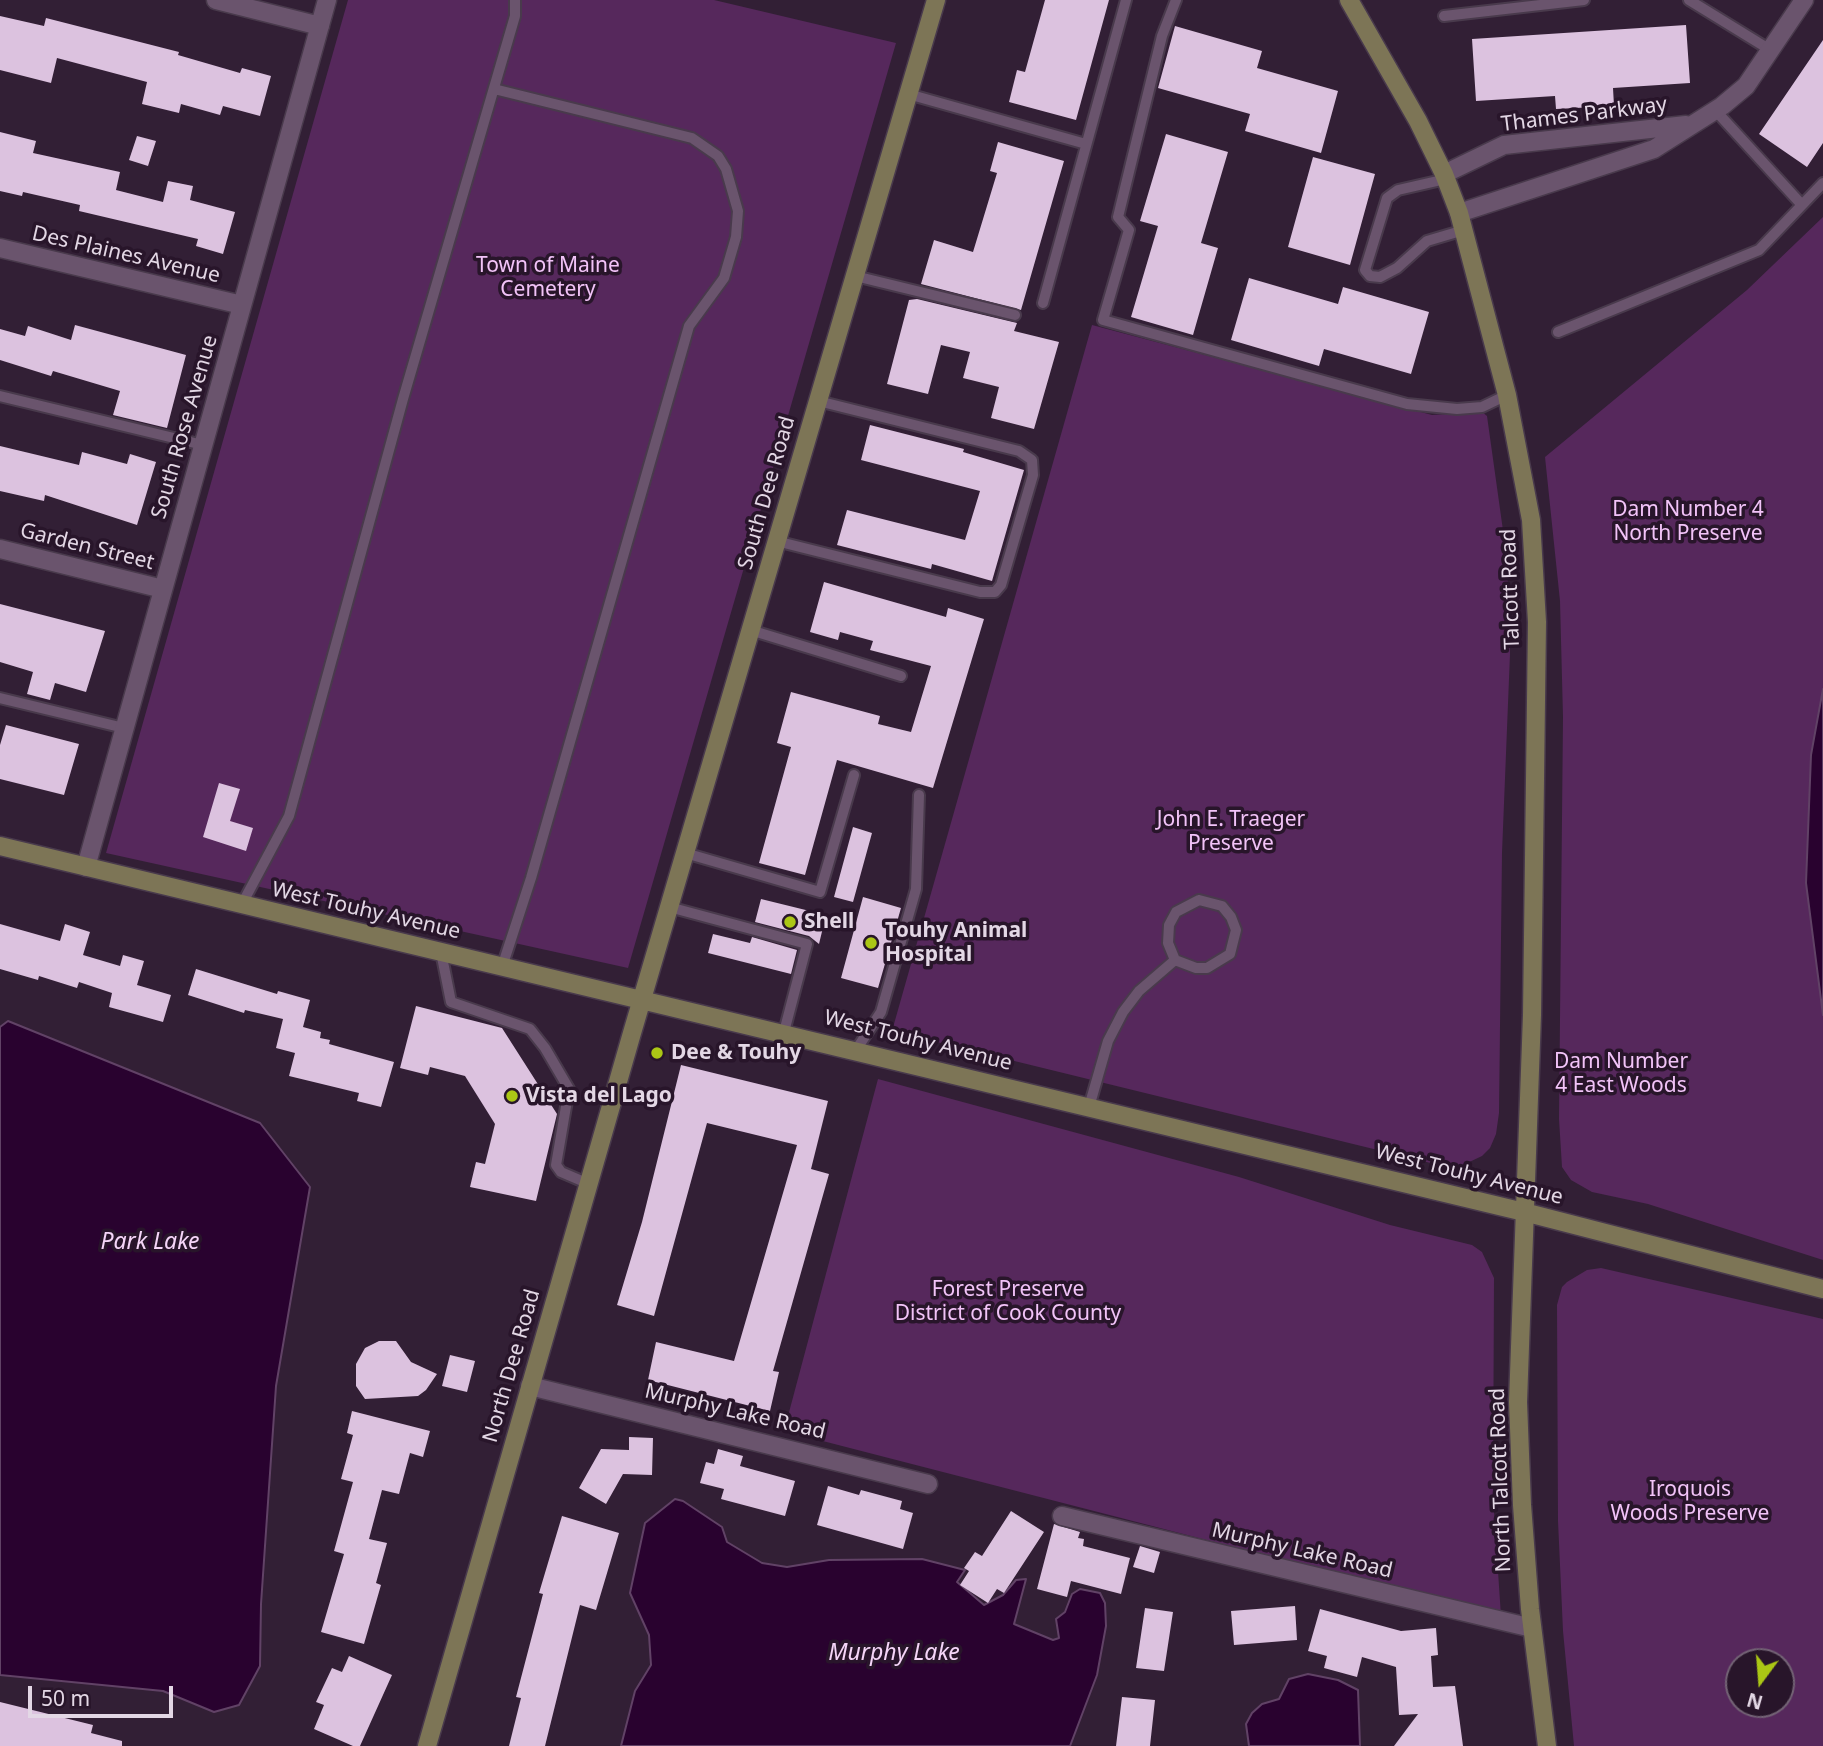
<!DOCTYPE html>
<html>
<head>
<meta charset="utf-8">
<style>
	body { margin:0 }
	#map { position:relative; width:1823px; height:1746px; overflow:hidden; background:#321f35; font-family:"Noto Sans",sans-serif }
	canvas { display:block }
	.north { position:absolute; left:1725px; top:1648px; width:70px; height:70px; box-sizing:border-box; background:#28152a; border:2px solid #736375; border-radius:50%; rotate:196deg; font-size:19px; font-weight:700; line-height:28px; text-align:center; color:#e3d7e5 }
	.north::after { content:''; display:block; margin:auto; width:24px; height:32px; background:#abc615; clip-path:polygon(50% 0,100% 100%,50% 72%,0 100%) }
	.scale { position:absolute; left:28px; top:1686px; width:145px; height:32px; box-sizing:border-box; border:4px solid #e3d7e5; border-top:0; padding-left:9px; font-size:21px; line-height:24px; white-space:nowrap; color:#e3d7e5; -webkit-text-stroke:5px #28152a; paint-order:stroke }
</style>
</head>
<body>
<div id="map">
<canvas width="1823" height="1746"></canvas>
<div class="north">N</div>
<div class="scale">50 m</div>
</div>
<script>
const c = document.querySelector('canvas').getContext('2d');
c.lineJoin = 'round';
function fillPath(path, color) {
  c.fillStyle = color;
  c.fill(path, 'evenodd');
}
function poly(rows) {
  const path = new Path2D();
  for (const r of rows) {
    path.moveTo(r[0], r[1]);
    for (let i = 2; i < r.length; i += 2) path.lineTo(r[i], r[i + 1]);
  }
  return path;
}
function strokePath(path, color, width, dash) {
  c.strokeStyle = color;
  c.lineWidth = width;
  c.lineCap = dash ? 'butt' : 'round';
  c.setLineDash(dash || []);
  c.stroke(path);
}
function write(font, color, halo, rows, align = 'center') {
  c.font = font + ' "Noto Sans",sans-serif';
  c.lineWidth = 7;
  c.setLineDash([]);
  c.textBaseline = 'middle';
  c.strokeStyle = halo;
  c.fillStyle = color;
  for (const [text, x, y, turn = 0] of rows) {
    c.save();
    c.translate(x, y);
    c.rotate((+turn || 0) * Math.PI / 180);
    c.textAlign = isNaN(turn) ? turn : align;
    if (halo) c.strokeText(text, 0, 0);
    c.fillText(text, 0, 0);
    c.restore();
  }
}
fillPath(poly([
	[348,0,714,0,896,43,628,968,106,853],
	[1823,217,1823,1260,1648,1204,1592,1192,1571,1180,1562,1167,1559,1119,1563,717,1560,601,1545,457,1747,290],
	[1092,325,1432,415,1482,412,1487,416,1507,559,1510,654,1502,853,1499,1113,1496,1134,1490,1148,1482,1156,1463,1165,1447,1167,892,1031],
	[878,1079,1239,1177,1390,1225,1472,1245,1482,1252,1494,1278,1493,1497,1501,1616,784,1431],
	[1601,1268,1823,1319,1823,1746,1574,1746,1563,1631,1558,1521,1557,1305,1562,1287,1567,1282,1587,1270],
	[1781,1662,1781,1704,1739,1704,1739,1662]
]), '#56285c');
const water = poly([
	[1823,689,1823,1015,1806,883,1811,755,1823,689],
	[8,1021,260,1123,310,1187,276,1386,261,1604,260,1666,239,1705,214,1712,163,1691,0,1675,0,1027,8,1021],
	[675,1499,683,1501,722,1527,727,1542,762,1563,787,1567,829,1560,922,1559,965,1570,957,1582,984,1605,1003,1595,1016,1580,1026,1579,1014,1624,1053,1640,1059,1638,1056,1619,1065,1612,1072,1594,1080,1589,1100,1593,1105,1603,1106,1626,1097,1675,1070,1746,621,1746,635,1691,651,1665,649,1635,630,1593,645,1523,675,1499],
	[1308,1674,1338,1680,1358,1690,1360,1746,1249,1746,1246,1724,1252,1713,1262,1704,1279,1699,1289,1679,1308,1674]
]);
fillPath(water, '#29022f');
strokePath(water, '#614266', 2);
fillPath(poly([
	[1045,0,1109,0,1076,120,1009,102,1017,70,1025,72],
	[0,16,44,26,46,18,179,52,178,55,240,73,242,68,271,76,260,116,223,106,220,115,181,104,179,113,142,104,147,82,57,58,51,83,0,70],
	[1686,25,1690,83,1613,88,1614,106,1556,109,1555,96,1476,101,1472,39],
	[1175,26,1262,51,1257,68,1338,91,1321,153,1245,131,1250,114,1158,88],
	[1823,40,1823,143,1807,167,1759,134],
	[0,132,36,141,33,153,120,172,116,190,163,202,168,181,193,186,190,200,235,212,223,254,196,246,198,239,79,211,80,205,23,192,22,196,0,191],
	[1166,134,1228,152,1201,243,1218,248,1193,335,1131,317,1158,226,1140,221],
	[137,136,156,141,148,166,129,160],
	[998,142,1064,161,1021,310,921,284,934,240,973,252,997,173,990,171],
	[1313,157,1375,174,1350,265,1288,247],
	[1249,278,1338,304,1343,287,1429,312,1411,374,1324,349,1319,366,1231,340],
	[917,299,1017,323,1014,331,1059,342,1034,429,991,418,999,387,963,378,970,352,941,345,928,394,887,384,909,300],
	[75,325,186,355,167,428,113,415,120,391,53,371,51,376,0,360,0,329,25,336,28,326,71,340],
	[870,425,964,449,963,452,1024,470,992,581,932,564,931,569,837,545,847,510,965,540,980,491,861,460],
	[0,446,79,465,82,452,127,464,130,454,156,462,137,525,45,495,44,501,0,491],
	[824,582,946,617,948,608,984,619,933,788,837,760,805,875,759,863,791,747,777,743,791,692,880,716,878,724,911,732,931,666,870,650,873,641,840,632,838,640,810,632],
	[0,604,105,631,86,692,55,683,50,700,27,694,33,672,0,662],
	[6,725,79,744,64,795,0,779,0,745],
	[219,783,240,789,230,821,253,828,246,851,203,837],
	[853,827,872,833,853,902,834,897],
	[863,897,901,908,878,988,841,978],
	[761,899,826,915,819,944,809,936,755,922],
	[0,924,60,941,65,924,90,932,83,955,120,966,123,955,144,961,137,985,171,995,163,1022,109,1007,112,993,79,982,77,988,39,976,38,980,0,969],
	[713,934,750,943,752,937,797,950,791,974,708,953],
	[196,969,277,994,278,991,310,1000,303,1027,321,1032,320,1038,330,1040,329,1044,394,1062,381,1107,357,1101,359,1093,289,1076,295,1053,276,1048,283,1019,245,1010,244,1013,188,995],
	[416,1006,502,1028,557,1114,536,1201,470,1187,476,1162,485,1164,495,1124,465,1076,430,1067,428,1075,400,1068],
	[681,1065,828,1101,811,1169,829,1174,773,1371,779,1372,770,1411,648,1380,656,1342,734,1361,797,1145,707,1123,654,1316,617,1305,642,1222],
	[379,1341,396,1341,411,1362,437,1374,426,1390,418,1396,365,1399,356,1386,356,1364,365,1348],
	[450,1355,475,1361,467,1392,442,1386],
	[352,1411,430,1431,423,1457,410,1453,399,1494,382,1490,369,1539,387,1543,376,1583,381,1585,364,1644,321,1632,344,1554,334,1551,353,1482,341,1479,353,1435,347,1433],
	[629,1437,653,1438,652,1475,623,1474,606,1504,579,1488,601,1449,629,1450],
	[718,1449,743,1456,740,1466,795,1481,785,1516,721,1499,724,1489,700,1483,706,1462,714,1464],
	[828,1486,859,1495,861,1490,902,1501,900,1509,913,1513,903,1549,817,1525],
	[1011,1511,1044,1532,1004,1593,997,1589,988,1603,960,1585,969,1571,964,1568,975,1552,982,1556],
	[562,1516,619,1533,596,1610,580,1605,545,1746,509,1746,521,1698,516,1697,543,1594,539,1593],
	[1054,1524,1080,1532,1078,1538,1084,1539,1083,1546,1130,1558,1121,1594,1071,1581,1067,1597,1037,1589],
	[1140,1546,1160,1552,1154,1573,1133,1567],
	[1295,1606,1297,1640,1234,1645,1231,1611],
	[1145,1608,1173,1612,1164,1671,1136,1668],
	[1320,1609,1401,1631,1436,1628,1438,1655,1431,1656,1433,1687,1455,1686,1463,1746,1394,1746,1418,1714,1399,1715,1396,1667,1362,1657,1357,1677,1324,1668,1327,1656,1308,1651],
	[349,1656,392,1675,360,1746,353,1746,314,1729,324,1705,316,1702,332,1668,342,1672],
	[1122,1697,1155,1700,1150,1746,1116,1746],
	[0,1702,93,1725,91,1733,122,1741,122,1746,0,1746]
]), '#dcc2df');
const lane = poly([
	[1176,0,1162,36,1118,217,1129,230,1103,320,1407,404,1457,409,1482,407,1507,395],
	[1689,0,1772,51],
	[1444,16,1584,0],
	[494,89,692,138,718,156,726,169,738,211,736,237,724,278,689,326,531,878,502,967],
	[908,94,1086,144],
	[1715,110,1802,205],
	[1446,179,1398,190,1387,198,1365,270,1370,276,1380,277,1397,268,1427,241,1464,230],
	[855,276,1015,315],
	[1043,303,1126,0],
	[1558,332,1759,250,1823,183],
	[0,396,203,445],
	[776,541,980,592,995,592,1001,585,1033,475,1032,460,1019,451,818,401],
	[750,630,901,676],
	[0,698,124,728],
	[685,853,820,892,854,775],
	[1199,900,1222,906,1231,917,1236,930,1230,954,1207,968,1196,968,1175,960,1168,943,1169,925,1176,912,1199,900],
	[242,904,289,816,403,399,515,16,515,0],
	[669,907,807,944,784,1032],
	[441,952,451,1002,530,1029,545,1048,569,1089,556,1165,561,1172,589,1184],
	[856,1050,881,1012,916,889,919,795],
	[1089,1107,1108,1041,1123,1012,1139,991,1175,960]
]);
const street = poly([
	[216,0,320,26],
	[1444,174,1504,145,1686,125],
	[1459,213,1654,149,1722,106,1746,86,1804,0],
	[0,248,242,305],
	[0,549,163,589],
	[86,867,327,0],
	[530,1386,928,1484],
	[1062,1516,1532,1628]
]);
const secondary = poly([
	[1349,0,1418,121,1444,174,1459,213,1507,395,1531,520,1537,622,1532,1015,1518,1402,1522,1505,1530,1609,1547,1746],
	[0,846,1524,1212,1823,1289],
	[427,1746,632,1033,936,0]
]);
strokePath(lane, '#493a4c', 14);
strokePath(street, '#493a4c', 21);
strokePath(secondary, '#493a4c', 21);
strokePath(lane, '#6a546d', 10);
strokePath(street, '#6a546d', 18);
strokePath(secondary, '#7d7556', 18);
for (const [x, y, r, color] of [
	[790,922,7,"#abc615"],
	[871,943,7,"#abc615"],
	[657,1053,7,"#abc615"],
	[512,1096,7,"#abc615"]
]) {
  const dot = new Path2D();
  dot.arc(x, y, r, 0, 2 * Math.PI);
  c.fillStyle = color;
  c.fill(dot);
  strokePath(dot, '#28152a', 2.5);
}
write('21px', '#e3d7e5', '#28152a', [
	["Thames Parkway",1584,115,-7],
	["Des Plaines Avenue",126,255,13],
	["South Rose Avenue",185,427,-74],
	["South Dee Road",767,493,-74],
	["Garden Street",87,547,14],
	["Talcott Road",1511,589,-92],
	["West Touhy Avenue",366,911,13],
	["West Touhy Avenue",918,1041,14],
	["West Touhy Avenue",1469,1175,14],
	["North Dee Road",512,1366,-74],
	["Murphy Lake Road",735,1412,13],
	["North Talcott Road",1501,1480,-92],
	["Murphy Lake Road",1302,1551,13]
]);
write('21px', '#f2c3f8', '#28152a', [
	["Town of Maine",548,266],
	["Cemetery",548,290],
	["Dam Number 4",1688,510],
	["North Preserve",1688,534],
	["John E. Traeger",1231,820],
	["Preserve",1231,844],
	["Dam Number",1621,1062],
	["4 East Woods",1621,1086],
	["Forest Preserve",1008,1290],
	["District of Cook County",1008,1314],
	["Iroquois",1690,1490],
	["Woods Preserve",1690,1514]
]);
write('bold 21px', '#e3d7e5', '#28152a', [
	["Shell",804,922],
	["Touhy Animal",885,931],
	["Hospital",885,955],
	["Dee & Touhy",671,1053],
	["Vista del Lago",526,1096]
], 'left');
write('italic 23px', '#f5d5f8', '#28152a', [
	["Park Lake",150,1242],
	["Murphy Lake",894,1653]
]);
</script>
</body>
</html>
